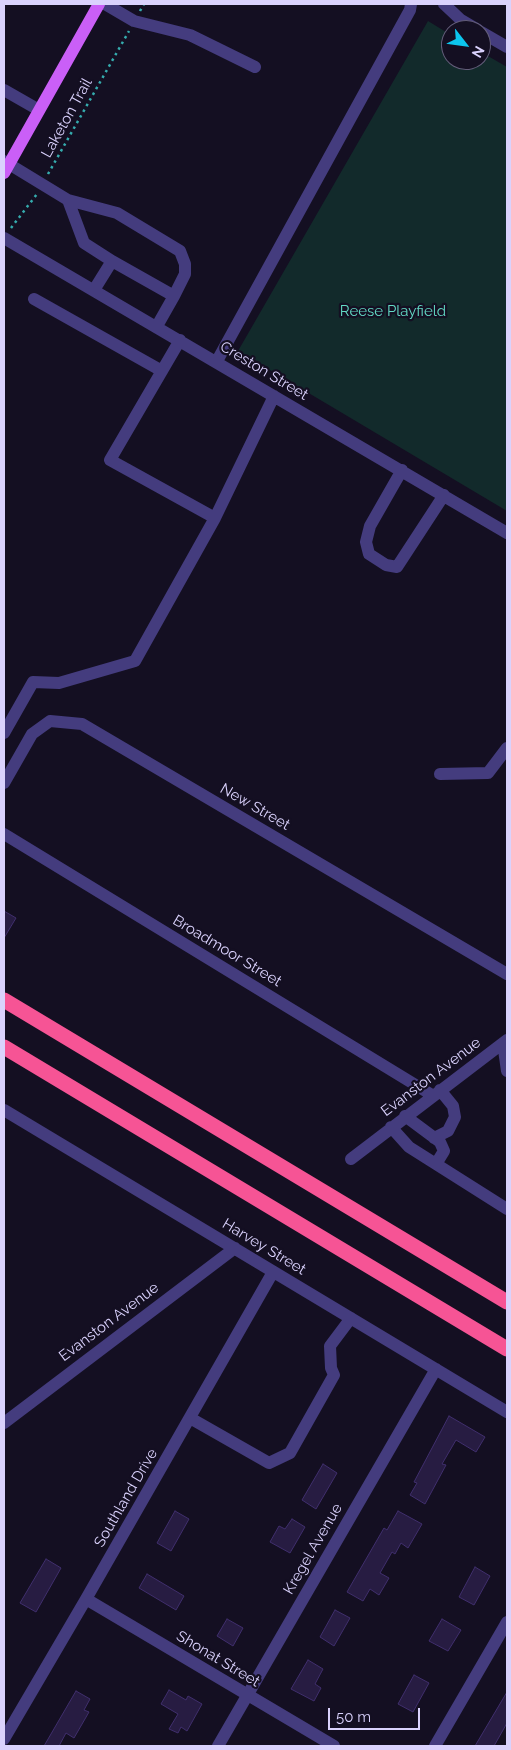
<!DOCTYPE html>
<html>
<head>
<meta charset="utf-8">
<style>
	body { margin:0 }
	#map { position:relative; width:511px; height:1750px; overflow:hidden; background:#140f22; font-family:Raleway,sans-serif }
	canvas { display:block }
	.frame { position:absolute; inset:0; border:5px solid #dad2fd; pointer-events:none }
	.north { position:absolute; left:441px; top:20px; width:50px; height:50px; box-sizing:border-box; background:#140f22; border:1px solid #635d7a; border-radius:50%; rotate:120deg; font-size:14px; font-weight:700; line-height:20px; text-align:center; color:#dad2fd }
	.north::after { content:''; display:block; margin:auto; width:18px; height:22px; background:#0cc6ee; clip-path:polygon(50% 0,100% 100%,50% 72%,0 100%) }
	.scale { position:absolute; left:328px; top:1708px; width:92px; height:22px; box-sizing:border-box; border:2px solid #dad2fd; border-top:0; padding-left:6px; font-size:15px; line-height:18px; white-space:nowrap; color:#dad2fd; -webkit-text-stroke:4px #140f22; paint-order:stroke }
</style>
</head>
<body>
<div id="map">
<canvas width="511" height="1750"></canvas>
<div class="frame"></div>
<div class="north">N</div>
<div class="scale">50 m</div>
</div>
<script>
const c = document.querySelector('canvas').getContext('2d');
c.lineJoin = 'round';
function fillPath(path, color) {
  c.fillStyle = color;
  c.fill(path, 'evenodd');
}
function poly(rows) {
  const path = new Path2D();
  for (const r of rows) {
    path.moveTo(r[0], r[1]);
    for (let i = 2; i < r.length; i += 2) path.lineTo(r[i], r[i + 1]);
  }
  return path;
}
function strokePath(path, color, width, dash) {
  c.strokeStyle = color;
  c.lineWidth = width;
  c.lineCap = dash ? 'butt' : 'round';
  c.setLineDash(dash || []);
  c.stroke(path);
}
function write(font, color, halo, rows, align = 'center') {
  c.font = font + ' Raleway,sans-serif';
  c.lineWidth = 4.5;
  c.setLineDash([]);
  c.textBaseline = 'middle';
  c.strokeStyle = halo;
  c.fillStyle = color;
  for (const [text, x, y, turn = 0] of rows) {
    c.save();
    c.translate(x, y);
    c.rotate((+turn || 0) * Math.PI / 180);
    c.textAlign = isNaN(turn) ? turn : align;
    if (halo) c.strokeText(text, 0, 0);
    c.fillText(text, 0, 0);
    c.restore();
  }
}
fillPath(poly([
	[428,21,451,35,451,60,481,60,481,52,507,67,507,511,238,351]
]), '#122a2b');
const building = poly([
	[4,911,16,918,4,938,4,911],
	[449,1416,485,1437,476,1452,456,1440,442,1464,446,1465,425,1504,410,1495,417,1483,414,1482,449,1416],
	[323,1464,337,1473,316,1509,302,1500,323,1464],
	[175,1511,189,1519,171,1551,157,1543,175,1511],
	[398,1511,422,1524,408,1548,401,1543,395,1554,392,1552,380,1573,389,1578,379,1595,370,1589,363,1601,347,1592,384,1528,387,1530,398,1511],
	[292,1519,305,1527,290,1553,270,1542,279,1526,285,1529,292,1519],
	[46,1559,61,1568,36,1612,20,1603,46,1559],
	[475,1567,490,1576,474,1605,459,1597,475,1567],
	[147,1574,184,1596,176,1610,139,1588,147,1574],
	[335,1610,350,1618,334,1646,320,1637,335,1610],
	[227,1619,243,1628,233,1646,217,1636,227,1619],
	[442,1619,461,1630,448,1651,429,1641,442,1619],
	[308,1660,323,1669,315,1684,321,1688,314,1701,291,1689,308,1660],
	[414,1675,429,1683,413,1712,398,1704,414,1675],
	[169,1690,186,1700,188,1696,202,1704,187,1731,181,1727,178,1733,169,1729,178,1714,161,1704,169,1690],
	[76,1691,90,1699,84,1710,89,1712,74,1738,66,1733,59,1746,44,1746,76,1691],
	[507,1692,507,1723,494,1746,475,1746,507,1692]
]);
fillPath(building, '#271c42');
strokePath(building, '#402f6d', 1);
strokePath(poly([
	[140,11,144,4],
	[48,174,129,31],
	[11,228,37,194]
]), '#35acae', 2.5, [2.5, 4]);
strokePath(poly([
	[105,4,134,21,190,35,255,67],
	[444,4,461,20,478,30],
	[481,32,507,47],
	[4,90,39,110],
	[4,161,68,200,84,243,112,261,94,290],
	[68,200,117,213,180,251,185,264,185,274,174,296],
	[4,238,507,533],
	[112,261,174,296,157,326],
	[34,299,162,371],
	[180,340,110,460,215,518],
	[217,361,410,10,411,4],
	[402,470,370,526,366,542,369,554,386,565,397,567,444,495],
	[4,733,33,682,59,683,135,661,215,518,274,396],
	[440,774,488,773,507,748],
	[4,783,32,734,50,721,82,724,507,974],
	[4,834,432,1095],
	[503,1043,507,1071],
	[4,1110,507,1412],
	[405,1116,440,1142,444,1151,436,1164],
	[391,1127,409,1147,507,1209],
	[434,1138,448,1131,455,1117,453,1106,440,1090],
	[351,1159,507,1040],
	[190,1418,269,1463,290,1453,334,1375,331,1368,330,1346,351,1318],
	[4,1423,235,1248],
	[86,1599,334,1746],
	[4,1739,86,1599,273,1272],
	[218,1746,436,1369],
	[435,1746,507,1622]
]), '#443c7e', 12);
strokePath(poly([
	[4,173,99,4]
]), '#ca5ff7', 12);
strokePath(poly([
	[4,1000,507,1302],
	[4,1047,507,1349]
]), '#f65495', 15);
write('15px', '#dad2fd', '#140f22', [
	["Laketon Trail",67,118,-61],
	["Creston Street",264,371,31],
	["New Street",255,807,30],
	["Broadmoor Street",227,951,31],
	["Evanston Avenue",431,1077,-37],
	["Harvey Street",264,1247,31],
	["Evanston Avenue",109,1322,-37],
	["Southland Drive",126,1498,-60],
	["Kregel Avenue",313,1549,-60],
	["Shonat Street",218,1659,31]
]);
write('15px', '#62d9c4', '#140f22', [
	["Reese Playfield",393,311]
]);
</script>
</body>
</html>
